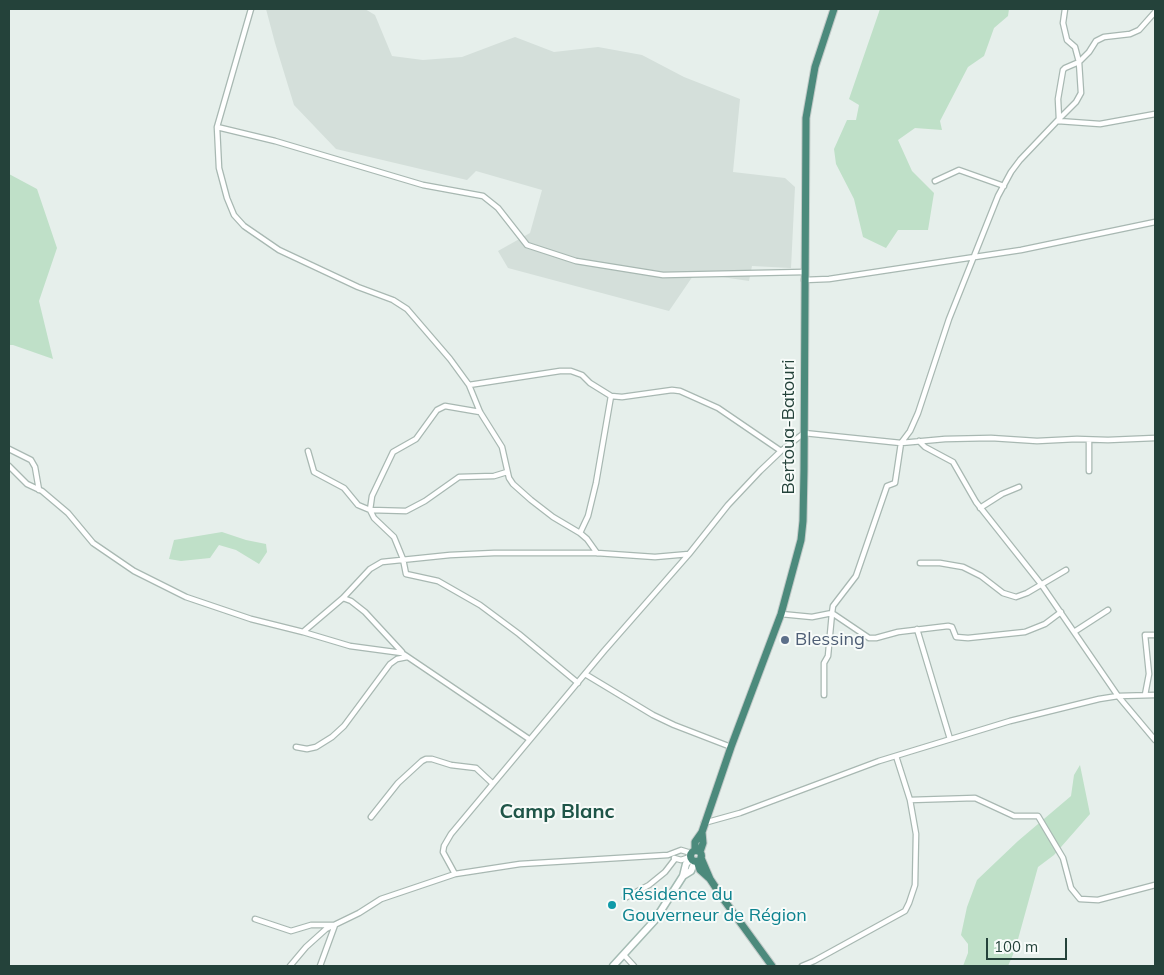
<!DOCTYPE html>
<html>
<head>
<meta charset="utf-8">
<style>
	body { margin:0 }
	#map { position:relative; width:1164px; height:975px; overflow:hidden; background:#e6efeb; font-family:Mulish,sans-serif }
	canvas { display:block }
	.frame { position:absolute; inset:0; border:10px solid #24423a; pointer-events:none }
	.scale { position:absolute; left:986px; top:938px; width:81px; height:22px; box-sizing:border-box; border:2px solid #24423a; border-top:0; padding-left:6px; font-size:15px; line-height:18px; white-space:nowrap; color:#24423a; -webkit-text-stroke:4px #f7fbf9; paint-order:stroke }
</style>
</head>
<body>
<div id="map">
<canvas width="1164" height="975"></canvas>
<div class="frame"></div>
<div class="scale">100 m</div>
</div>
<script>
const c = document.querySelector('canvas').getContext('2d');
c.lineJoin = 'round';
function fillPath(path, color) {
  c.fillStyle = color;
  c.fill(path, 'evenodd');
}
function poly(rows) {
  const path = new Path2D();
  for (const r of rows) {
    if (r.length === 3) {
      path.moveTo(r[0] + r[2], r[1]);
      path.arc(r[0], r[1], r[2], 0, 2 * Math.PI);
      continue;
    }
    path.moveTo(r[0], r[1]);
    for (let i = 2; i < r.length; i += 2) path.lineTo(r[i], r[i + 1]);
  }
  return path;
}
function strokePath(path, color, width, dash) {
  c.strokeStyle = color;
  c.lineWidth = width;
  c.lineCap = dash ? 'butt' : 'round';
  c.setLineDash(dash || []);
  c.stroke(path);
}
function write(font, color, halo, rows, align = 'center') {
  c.font = font + ' Mulish,sans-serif';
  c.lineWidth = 4;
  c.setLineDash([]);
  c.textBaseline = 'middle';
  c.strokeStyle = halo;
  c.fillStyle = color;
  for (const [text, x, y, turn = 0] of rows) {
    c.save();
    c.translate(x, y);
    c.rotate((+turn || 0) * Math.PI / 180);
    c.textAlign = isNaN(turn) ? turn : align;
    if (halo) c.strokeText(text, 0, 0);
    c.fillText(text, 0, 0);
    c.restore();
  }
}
fillPath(poly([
	[266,9,365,9,375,15,392,56,423,60,462,57,515,37,554,52,598,47,642,55,684,77,740,99,733,172,785,178,795,187,791,268,752,266,749,281,695,273,669,311,508,268,498,251,530,233,542,190,476,171,467,180,336,149,294,105,275,43]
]), '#d4dfda');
fillPath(poly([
	[880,9,1009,9,1008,16,994,28,984,56,968,67,940,121,942,130,915,128,898,140,912,171,934,193,928,230,898,230,886,248,863,237,854,199,836,164,834,149,847,120,856,120,859,105,849,99],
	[9,174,37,189,57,248,39,301,53,359,13,345,9,345],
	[222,532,246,540,266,544,267,552,259,564,236,550,219,545,210,558,181,561,169,559,174,540],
	[1080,765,1090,814,1054,855,1038,867,1015,950,1008,966,963,966,968,953,968,944,961,935,967,907,977,880,1018,841,1071,796,1074,775]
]), '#bfe0c8');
const minor = poly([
	[251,9,217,127,219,168,227,198,234,215,244,226,279,250,358,287,393,300,407,309,450,359,469,385,480,412,502,447,509,478,513,484,531,500,553,517,580,533,587,539,597,553],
	[1059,119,1076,102,1081,93,1079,62,1075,47,1067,40,1063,23,1065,9],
	[1058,121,1100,124,1155,114],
	[217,127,275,141,423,185,483,196,498,208,527,245,576,261,663,275,804,272],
	[935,181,959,170,1004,186],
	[804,280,829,279,1021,250,1155,222],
	[469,385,560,371,571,371,582,375,590,383,611,396,622,397,672,390,680,391,718,408,781,451],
	[480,412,445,406,437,410,416,439,393,452,372,496,370,510,374,518,394,537,403,559,406,574,438,581,480,605,519,634,578,683],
	[1089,440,1089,471],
	[919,441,925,447,953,462,976,502,1041,584,1118,696,1155,740],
	[9,449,31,460,35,467,39,490],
	[308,451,314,472,344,488,358,505,370,510,406,511,425,501,459,477,494,476,507,472],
	[9,466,27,484,42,491,68,513,93,543,134,571,186,597,251,619,303,632,343,598,370,569,382,562,450,555,494,553,597,553,655,557,689,554,728,505,760,471,781,451,804,433,901,443,945,439,991,438,1037,441,1077,439,1108,440,1155,438],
	[980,508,1002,494,1019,487],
	[580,533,588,516,596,483,611,396],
	[920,563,940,563,963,567,981,576,1003,593,1016,597,1027,593,1066,570],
	[343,598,351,601,365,612,402,652],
	[832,613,869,638,876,638,898,632,948,626,952,627,956,637,968,638,1025,632,1045,624,1061,612],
	[781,614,812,617,832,613,833,606,856,576,887,486,895,483,901,443,910,431,918,413,949,319,998,196,1011,172,1020,160,1059,119,1058,99,1063,70,1065,68,1079,62,1089,52,1096,41,1104,37,1130,34,1139,30,1155,12],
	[917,629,950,739],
	[303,632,350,646,402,653,529,739],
	[1074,632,1108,610],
	[585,674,653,715,674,725,731,747],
	[824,695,824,663,828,656,832,613],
	[1145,695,1149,674,1145,635,1155,635],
	[296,747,307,749,316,747,332,737,344,726,390,664,397,659,407,657],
	[910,800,975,798,1014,816,1038,816,1063,858,1071,888,1080,899,1098,900,1155,885],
	[371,817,398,783,422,761,426,759,432,759,451,765,476,768,492,783],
	[704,823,740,813,879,761,1010,721,1099,699,1118,696,1155,695],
	[674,858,681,860,690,857],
	[455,874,443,852,444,846,451,834,604,651,689,554],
	[625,898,649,885,665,872,675,859],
	[255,919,291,931,311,925,335,925,320,966],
	[624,955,634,966],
	[290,966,306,947,326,929,359,913,381,899,455,874,520,864,668,855,681,850,691,853],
	[802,966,814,961,905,911,909,903,915,885,916,834,910,800,896,756]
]);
const secondary = poly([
	[683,876,691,871,695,861],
	[613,966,655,920,683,876,686,864,691,858]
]);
const trunk = poly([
	[695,850,695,842,702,832,731,747,781,614,801,540,803,521,804,470,806,118,815,67,834,9],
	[696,856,5.5],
	[700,852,703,843,702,832],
	[701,858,710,879,724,900,772,966],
	[697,861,700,870,710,879]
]);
strokePath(minor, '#a8b8b2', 7);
strokePath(secondary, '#a4bbb3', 9);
strokePath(trunk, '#c2cac8', 9);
strokePath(minor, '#fff', 4.5);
strokePath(secondary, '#fff', 6);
strokePath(trunk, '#4c8a7c', 7);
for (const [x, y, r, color] of [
	[785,640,5,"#5c6f8a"],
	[612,905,5,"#0f9aa8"]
]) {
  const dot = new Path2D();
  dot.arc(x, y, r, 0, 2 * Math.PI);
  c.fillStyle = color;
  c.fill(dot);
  strokePath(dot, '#f7fbf9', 2);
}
write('18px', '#24423a', '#f7fbf9', [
	["Bertoua-Batouri",789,427,-90]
]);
write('18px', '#4e5e75', '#f7fbf9', [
	["Blessing",795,640]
], 'left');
write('18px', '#0d838f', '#f7fbf9', [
	["Résidence du",622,895],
	["Gouverneur de Région",622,916]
], 'left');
write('bold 20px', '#1f5548', '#f7fbf9', [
	["Camp Blanc",557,812]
]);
</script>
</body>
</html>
